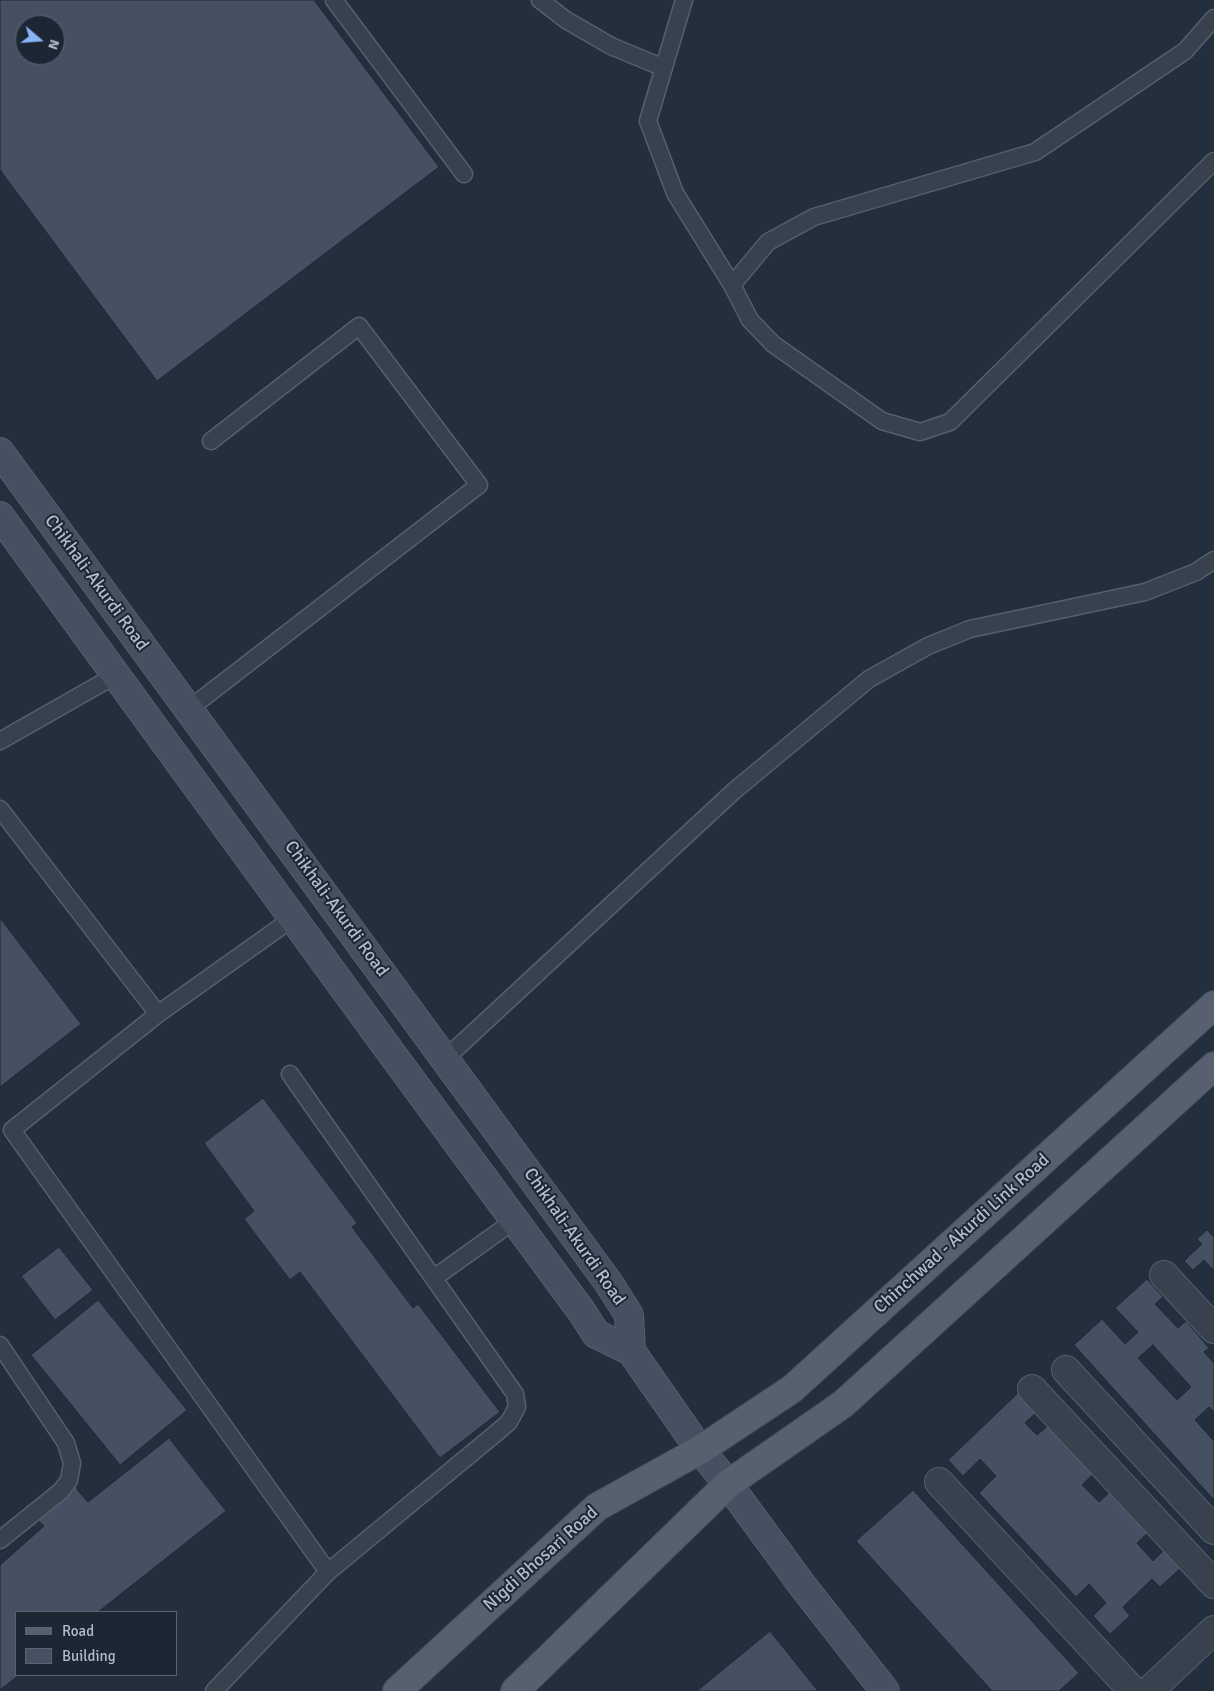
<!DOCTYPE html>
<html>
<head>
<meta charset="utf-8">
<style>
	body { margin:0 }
	#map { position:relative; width:1214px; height:1691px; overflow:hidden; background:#242f3e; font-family:Signika,sans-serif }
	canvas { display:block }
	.legend { position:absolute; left:15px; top:1611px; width:162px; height:65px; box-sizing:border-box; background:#1d2633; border:1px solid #59626f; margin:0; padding:6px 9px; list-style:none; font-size:15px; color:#b4bcc9 }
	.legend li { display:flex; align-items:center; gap:10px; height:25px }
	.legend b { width:25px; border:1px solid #59626f }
	.north { position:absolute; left:15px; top:15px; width:50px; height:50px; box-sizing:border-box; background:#1d2633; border:1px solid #59626f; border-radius:50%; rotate:108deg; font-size:14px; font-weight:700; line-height:20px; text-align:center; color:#b4bcc9 }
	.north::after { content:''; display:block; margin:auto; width:18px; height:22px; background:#8ab4f8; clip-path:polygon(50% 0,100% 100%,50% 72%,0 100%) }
</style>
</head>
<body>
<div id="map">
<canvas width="1214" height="1691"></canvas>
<ul class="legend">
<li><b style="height:6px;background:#56606e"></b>Road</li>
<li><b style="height:14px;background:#455162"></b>Building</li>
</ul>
<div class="north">N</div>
</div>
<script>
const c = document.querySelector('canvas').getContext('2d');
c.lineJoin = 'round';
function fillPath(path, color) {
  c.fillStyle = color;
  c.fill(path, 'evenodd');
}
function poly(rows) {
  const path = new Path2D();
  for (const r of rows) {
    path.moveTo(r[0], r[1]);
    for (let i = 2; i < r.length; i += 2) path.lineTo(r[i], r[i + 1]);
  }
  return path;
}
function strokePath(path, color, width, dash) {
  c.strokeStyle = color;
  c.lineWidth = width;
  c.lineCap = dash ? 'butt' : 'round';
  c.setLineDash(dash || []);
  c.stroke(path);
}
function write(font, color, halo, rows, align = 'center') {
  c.font = font + ' Signika,sans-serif';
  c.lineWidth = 4;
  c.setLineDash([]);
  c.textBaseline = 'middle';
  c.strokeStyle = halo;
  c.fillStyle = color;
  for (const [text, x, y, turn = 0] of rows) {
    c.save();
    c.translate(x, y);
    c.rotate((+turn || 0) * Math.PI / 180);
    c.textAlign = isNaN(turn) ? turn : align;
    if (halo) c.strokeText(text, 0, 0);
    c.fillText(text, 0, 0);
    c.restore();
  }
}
const building = poly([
	[0,0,314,0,439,167,157,381,0,170,0,0],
	[25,25,55,25,55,55,25,55,25,25],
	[0,918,81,1024,0,1087,0,918],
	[263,1098,357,1223,352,1227,413,1308,418,1304,500,1412,440,1458,300,1272,290,1280,244,1219,254,1211,204,1143,263,1098],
	[1207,1230,1214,1237,1214,1271,1204,1260,1193,1270,1184,1261,1202,1244,1197,1239,1207,1230],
	[59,1247,93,1290,55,1320,21,1276,59,1247],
	[1147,1279,1163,1297,1155,1304,1178,1328,1186,1321,1209,1348,1204,1352,1214,1363,1214,1412,1209,1407,1195,1420,1214,1441,1214,1500,1074,1345,1102,1319,1125,1344,1138,1332,1115,1308,1147,1279],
	[1153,1345,1191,1387,1177,1400,1138,1358,1153,1345],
	[98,1300,187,1410,120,1465,31,1355,98,1300],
	[1020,1391,1038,1411,1025,1423,1037,1435,1050,1424,1095,1472,1082,1485,1099,1502,1112,1490,1150,1531,1137,1543,1153,1561,1166,1548,1183,1566,1160,1587,1152,1579,1123,1607,1130,1616,1110,1634,1093,1616,1106,1603,1089,1584,1076,1597,979,1493,996,1476,980,1459,963,1476,948,1460,1020,1391],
	[169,1438,226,1511,98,1612,16,1612,16,1675,19,1675,0,1690,0,1565,44,1526,36,1518,75,1485,79,1492,88,1502,169,1438],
	[913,1490,1079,1673,1059,1691,992,1691,856,1541,913,1490],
	[770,1631,818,1691,697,1691,770,1631]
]);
fillPath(building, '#455162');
strokePath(building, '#1f2835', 1);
const service = poly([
	[334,0,464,174],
	[540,0,566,20,611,46,664,68],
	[684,0,648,121,675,193,732,285,750,320,773,344,882,421,920,432,950,422,1214,161],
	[732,285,768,242,814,217,1035,152,1185,51,1214,18],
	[189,709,479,485,359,326,211,441],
	[0,741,116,675],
	[0,809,158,1014,12,1130,328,1572,214,1691],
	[158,1014,293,918],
	[445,1059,734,791,869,679,928,646,970,629,1145,592,1196,572,1214,560],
	[290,1074,515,1394,517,1407,509,1422,495,1434,328,1572],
	[434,1278,515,1220],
	[0,1345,66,1443,72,1463,69,1480,61,1491,0,1540]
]);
const minor = poly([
	[1164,1275,1214,1329],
	[1066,1370,1214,1530],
	[1032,1389,1214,1584],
	[939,1482,1133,1691],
	[1149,1691,1214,1630]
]);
const secondary = poly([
	[0,452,608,1282,629,1315,631,1351],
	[0,516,381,1039,582,1312,596,1334,631,1351,700,1450,728,1484,802,1585,885,1691]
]);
const primary = poly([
	[397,1691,597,1507,700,1450,792,1389,1214,1005],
	[515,1691,728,1484,843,1404,1214,1066]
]);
strokePath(service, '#565f6c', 19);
strokePath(minor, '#565f6c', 30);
strokePath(secondary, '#565f6c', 30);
strokePath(primary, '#414a57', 30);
strokePath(service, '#38414e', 16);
strokePath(minor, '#38414e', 28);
strokePath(secondary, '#465061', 28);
strokePath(primary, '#56606e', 28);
write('18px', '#b4bcc9', '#1d2633', [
	["Chikhali-Akurdi Road",96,583,54],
	["Chikhali-Akurdi Road",336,909,54],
	["Chinchwad - Akurdi Link Road",962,1234,-42],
	["Chikhali-Akurdi Road",574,1237,55],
	["Nigdi Bhosari Road",541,1559,-42]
]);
</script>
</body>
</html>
